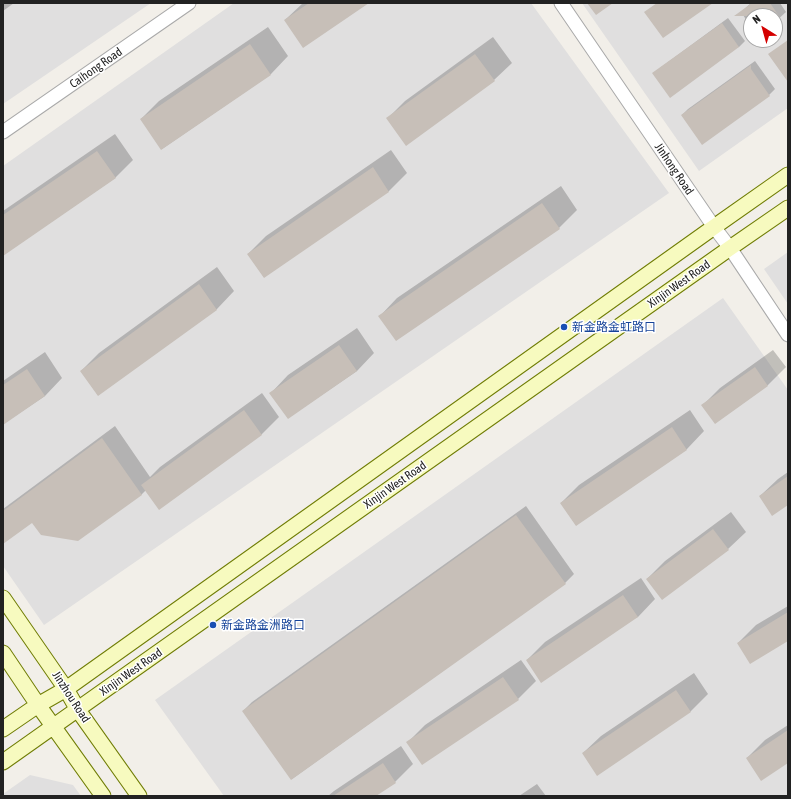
<!DOCTYPE html>
<html>
<head>
<meta charset="utf-8">
<style>
	body { margin:0 }
	#map { position:relative; width:791px; height:799px; overflow:hidden; background:#f2efe9; font-family:"Asap Condensed",sans-serif }
	canvas { display:block }
	.frame { position:absolute; inset:0; border:4px solid #222; pointer-events:none }
	.north { position:absolute; left:743px; top:8px; width:40px; height:40px; box-sizing:border-box; background:#fff; border:1px solid #a7a7a7; border-radius:50%; rotate:323deg; font-size:11px; font-weight:700; line-height:16px; text-align:center; color:#222 }
	.north::after { content:''; display:block; margin:auto; width:14px; height:18px; background:#d40000; clip-path:polygon(50% 0,100% 100%,50% 72%,0 100%) }
</style>
</head>
<body>
<div id="map">
<canvas width="791" height="799"></canvas>
<div class="frame"></div>
<div class="north">N</div>
</div>
<script>
const c = document.querySelector('canvas').getContext('2d');
c.lineJoin = 'round';
function fillPath(path, color) {
  c.fillStyle = color;
  c.fill(path, 'evenodd');
}
function poly(rows) {
  const path = new Path2D();
  for (const r of rows) {
    path.moveTo(r[0], r[1]);
    for (let i = 2; i < r.length; i += 2) path.lineTo(r[i], r[i + 1]);
  }
  return path;
}
function strokePath(path, color, width, dash) {
  c.strokeStyle = color;
  c.lineWidth = width;
  c.lineCap = dash ? 'butt' : 'round';
  c.setLineDash(dash || []);
  c.stroke(path);
}
function write(font, color, halo, rows, align = 'center') {
  c.font = font + ' "Asap Condensed","Noto Sans SC",sans-serif';
  c.lineWidth = 3;
  c.setLineDash([]);
  c.textBaseline = 'middle';
  c.strokeStyle = halo;
  c.fillStyle = color;
  for (const [text, x, y, turn = 0] of rows) {
    c.save();
    c.translate(x, y);
    c.rotate((+turn || 0) * Math.PI / 180);
    c.textAlign = isNaN(turn) ? turn : align;
    if (halo) c.strokeText(text, 0, 0);
    c.fillText(text, 0, 0);
    c.restore();
  }
}
fillPath(poly([
	[3,3,151,3,3,104],
	[234,3,531,3,669,193,44,625,3,566,3,166],
	[582,3,788,3,788,108,699,171],
	[751,16,775,16,775,40,751,40],
	[788,252,788,304,764,269],
	[723,298,788,390,788,796,224,796,155,700],
	[30,775,73,785,81,796,3,796,3,794]
]), '#e0dfdf');
fillPath(poly([
	[3,3,14,3,3,11],
	[303,3,367,3,285,20],
	[751,3,780,3,786,12,775,22,775,16,751,16,751,27,741,12],
	[728,18,745,41,739,47,660,68],
	[268,27,288,56,271,74,162,149,141,119,159,101],
	[493,37,512,63,494,80,387,119,405,101],
	[755,61,775,89,769,95,703,143,682,115,688,109],
	[115,134,133,160,115,178,3,255,3,211],
	[391,150,407,173,389,191,264,277,248,254,266,236],
	[561,186,577,210,559,228,380,316,397,298],
	[217,267,234,291,217,309,98,395,81,371,99,353],
	[357,328,374,353,357,371,288,418,271,393,288,375],
	[773,350,786,367,768,385,715,423,703,405,720,388],
	[45,352,62,378,45,396,3,424,3,381],
	[262,393,279,417,261,435,146,490,141,495,32,522,3,535,3,509,115,426,150,477,160,467],
	[690,410,704,431,687,449,576,525,561,503,579,485],
	[788,472,788,504,760,496,778,479],
	[526,506,574,574,565,583,292,779,243,711,252,702],
	[731,512,746,532,728,549,647,579,665,561],
	[641,578,655,599,638,617,527,660,545,642],
	[788,606,788,640,738,643,756,625],
	[521,660,536,681,518,699,407,743,425,725],
	[694,673,708,694,690,712,583,753,601,736],
	[788,725,788,761,747,758,765,740],
	[401,746,413,764,395,782,374,796,328,796,334,791],
	[537,784,546,796,519,796]
]), '#0003');
fillPath(poly([
	[309,3,369,3,303,48,284,20],
	[587,3,613,3,596,15],
	[657,3,713,3,663,38,644,12],
	[752,3,770,3,779,16,734,16],
	[722,23,739,47,670,98,652,73],
	[788,40,788,82,768,54],
	[250,44,271,75,161,150,140,119],
	[475,54,495,81,406,146,386,118],
	[751,65,751,69,770,96,702,145,681,115],
	[97,151,116,178,3,256,3,215],
	[373,167,389,192,264,278,247,254],
	[542,203,560,229,396,341,378,316],
	[199,284,217,310,98,396,80,371],
	[339,345,357,371,288,419,269,393],
	[755,367,768,386,715,424,701,405],
	[27,369,45,396,3,425,3,385],
	[244,410,262,435,159,510,141,485],
	[672,427,687,450,576,526,560,503],
	[102,438,142,495,78,541,41,535,32,523,3,544,3,511],
	[788,476,788,505,772,516,759,496],
	[516,515,566,584,291,780,242,711],
	[713,529,729,550,662,600,646,579],
	[623,595,638,617,541,683,526,660],
	[788,612,788,641,750,664,737,643],
	[503,677,519,700,422,765,406,742],
	[676,690,691,712,597,776,582,753],
	[788,730,788,763,761,781,746,758],
	[383,763,396,783,376,796,333,796]
]), '#c7bfb8');
const tertiary = poly([
	[561,3,714,227,730,248,788,335],
	[3,132,189,3]
]);
const secondary = poly([
	[3,598,66,689,78,710,139,796],
	[3,653,38,705,103,796],
	[3,729,38,705,66,689,714,227,788,175],
	[3,762,730,248,788,208]
]);
strokePath(tertiary, '#a9a9a9', 15);
strokePath(secondary, '#707d05', 17);
strokePath(tertiary, '#fff', 13);
strokePath(secondary, '#f7fabf', 15);
for (const [x, y, r, color] of [
	[564,327,4,"#1a4fb4"],
	[213,625,4,"#1a4fb4"]
]) {
  const dot = new Path2D();
  dot.arc(x, y, r, 0, 2 * Math.PI);
  c.fillStyle = color;
  c.fill(dot);
  strokePath(dot, '#fff', 1.5);
}
write('12px', '#222', '#fff', [
	["Caihong Road",96,68,-35],
	["Jinhong Road",674,169,56],
	["Xinjin West Road",679,284,-35],
	["Xinjin West Road",395,485,-35],
	["Xinjin West Road",131,672,-35],
	["Jinzhou Road",71,697,57]
]);
write('12px', '#164399', '#fff', [
	["新金路金虹路口",572,327],
	["新金路金洲路口",221,625]
], 'left');
</script>
</body>
</html>
